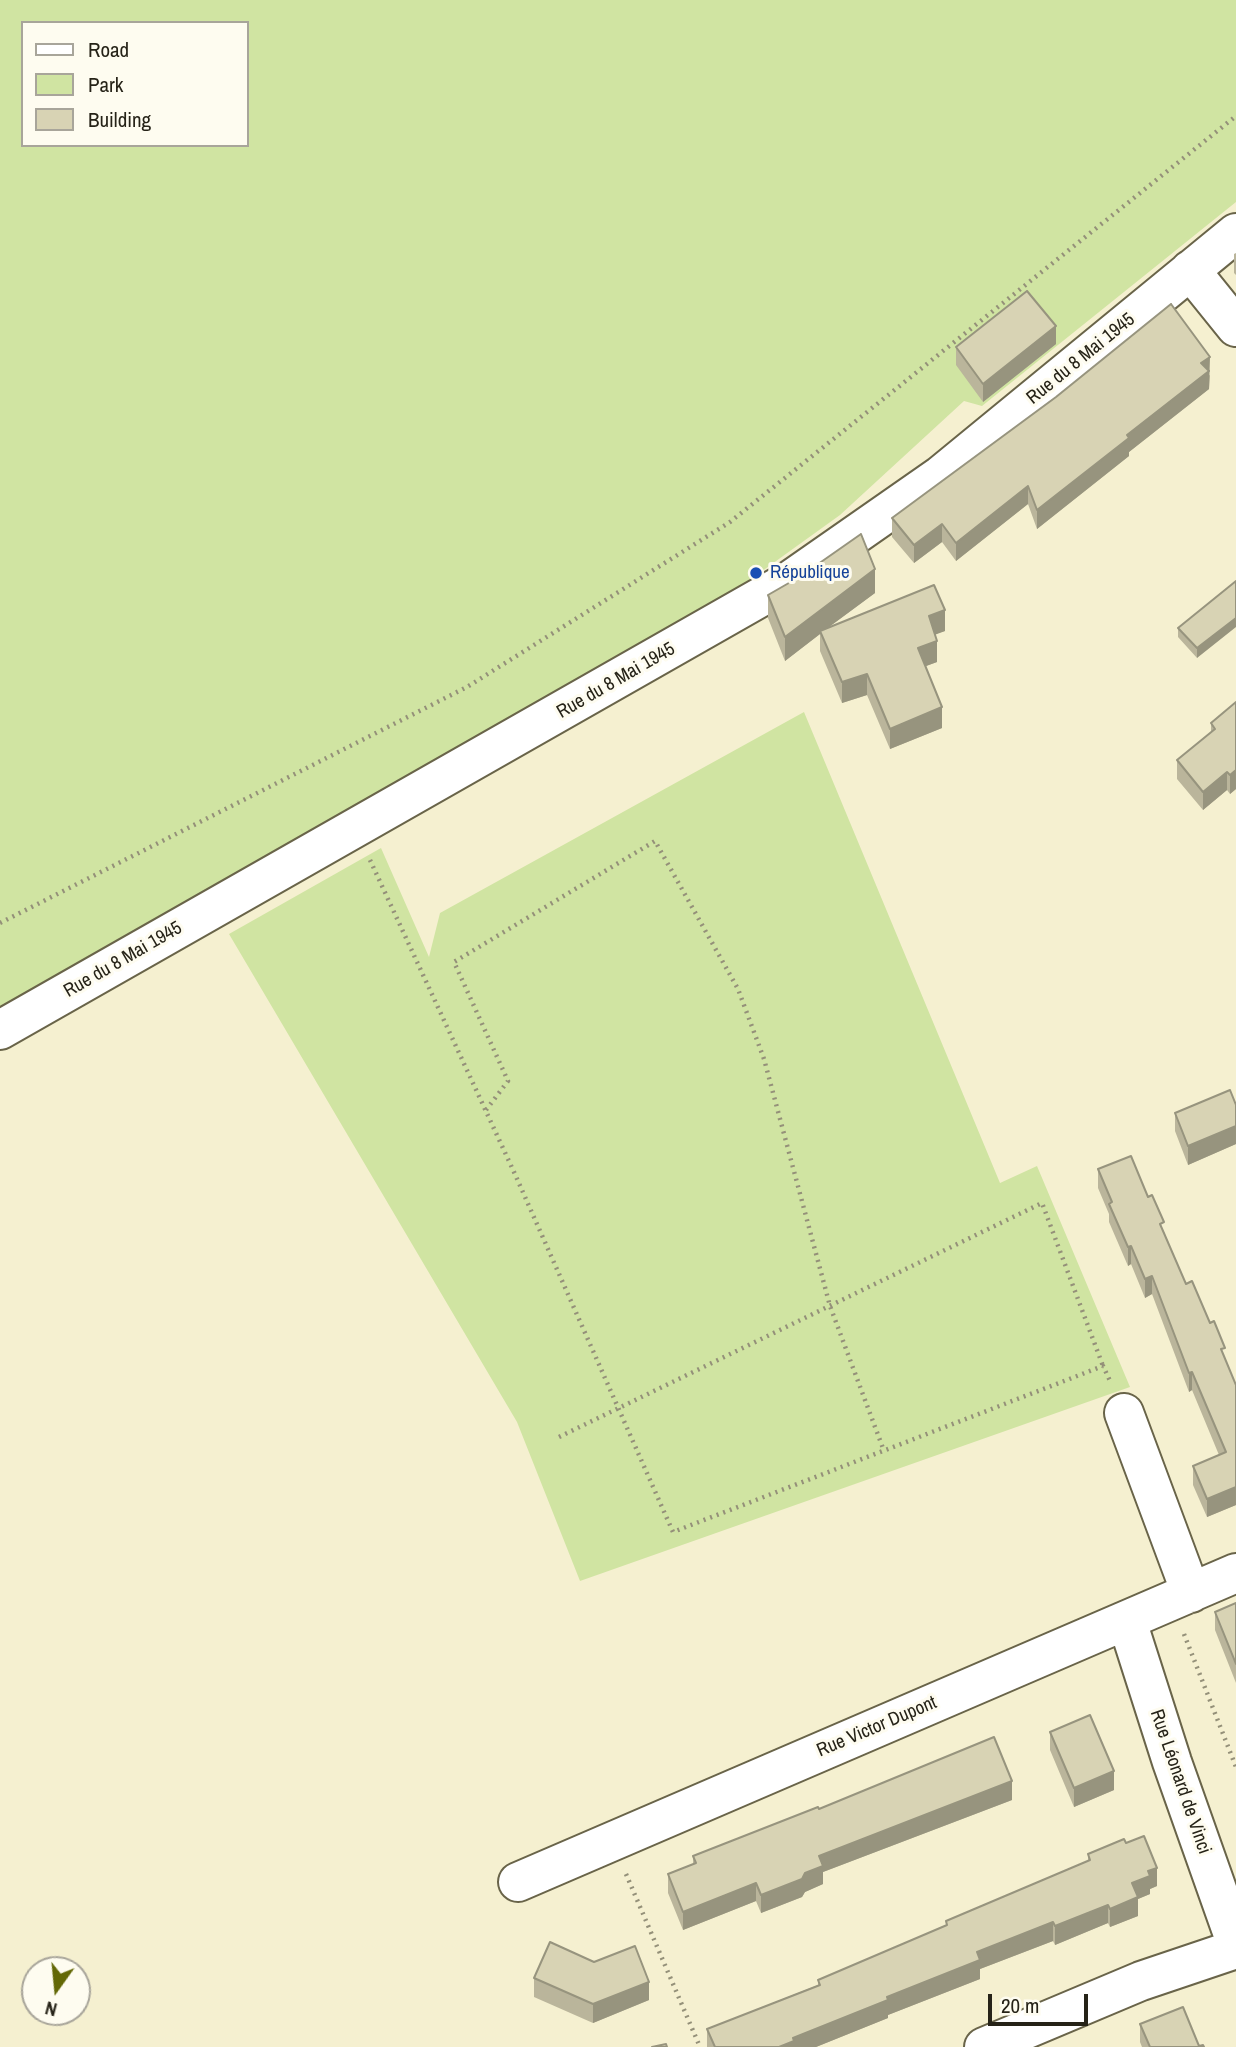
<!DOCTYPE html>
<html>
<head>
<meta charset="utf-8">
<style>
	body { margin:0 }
	#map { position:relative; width:1236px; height:2047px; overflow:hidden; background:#f5f0d0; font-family:"Archivo Narrow",sans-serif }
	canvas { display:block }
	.legend { position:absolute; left:21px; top:21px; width:228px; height:126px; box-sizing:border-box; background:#fefcf0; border:2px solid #a8a59a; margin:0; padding:9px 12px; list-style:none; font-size:21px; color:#262318 }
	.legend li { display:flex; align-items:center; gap:14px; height:35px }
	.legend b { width:35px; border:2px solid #a8a59a }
	.north { position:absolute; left:21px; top:1956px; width:70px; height:70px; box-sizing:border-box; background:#fefcf0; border:2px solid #a8a59a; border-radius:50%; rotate:195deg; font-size:19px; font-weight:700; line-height:28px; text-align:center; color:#262318 }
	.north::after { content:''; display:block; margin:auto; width:24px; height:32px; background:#636806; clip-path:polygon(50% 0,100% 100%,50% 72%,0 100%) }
	.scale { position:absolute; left:988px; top:1994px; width:100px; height:32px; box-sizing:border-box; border:4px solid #262318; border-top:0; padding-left:9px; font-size:21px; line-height:24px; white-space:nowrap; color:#262318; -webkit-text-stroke:5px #fefcf0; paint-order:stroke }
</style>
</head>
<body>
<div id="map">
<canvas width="1236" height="2047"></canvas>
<ul class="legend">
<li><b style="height:9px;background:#fff"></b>Road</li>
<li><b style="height:19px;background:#d0e4a2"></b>Park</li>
<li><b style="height:19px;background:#d8d3b4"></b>Building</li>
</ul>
<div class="north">N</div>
<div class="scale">20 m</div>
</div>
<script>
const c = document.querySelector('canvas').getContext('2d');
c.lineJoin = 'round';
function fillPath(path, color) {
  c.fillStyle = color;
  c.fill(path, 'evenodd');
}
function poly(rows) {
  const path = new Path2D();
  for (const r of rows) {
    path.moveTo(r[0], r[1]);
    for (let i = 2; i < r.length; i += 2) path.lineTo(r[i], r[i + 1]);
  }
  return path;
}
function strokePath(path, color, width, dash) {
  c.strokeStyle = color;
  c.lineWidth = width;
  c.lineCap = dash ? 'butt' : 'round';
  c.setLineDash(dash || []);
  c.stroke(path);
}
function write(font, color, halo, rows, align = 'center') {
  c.font = font + ' "Archivo Narrow",sans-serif';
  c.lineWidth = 6;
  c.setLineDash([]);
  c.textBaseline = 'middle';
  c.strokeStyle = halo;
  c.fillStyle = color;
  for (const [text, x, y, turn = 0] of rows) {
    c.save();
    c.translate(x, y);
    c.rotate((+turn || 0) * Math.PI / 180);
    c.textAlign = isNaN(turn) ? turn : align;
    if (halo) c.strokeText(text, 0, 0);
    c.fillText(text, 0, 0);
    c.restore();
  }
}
fillPath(poly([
	[0,0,1236,0,1236,202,982,406,964,401,840,515,715,605,399,781,0,1011],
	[23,23,247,23,247,145,23,145],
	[804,712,1000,1183,1037,1166,1130,1387,580,1581,517,1422,229,934,381,848,429,957,440,913]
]), '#d0e4a2');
const minor = poly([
	[1190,270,1236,327],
	[0,1030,789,581,941,475,1236,233],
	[1124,1413,1191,1593],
	[1127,1621,1172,1762,1236,1943],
	[518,1882,1236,1573],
	[984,2047,1141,1981,1236,1949]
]);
strokePath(minor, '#696449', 42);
strokePath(poly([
	[370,860,514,1172,673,1532,1103,1366,1111,1383],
	[0,923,467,687,730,522,1236,116],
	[486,1110,508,1081,454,962,655,841,738,989,764,1059,830,1306,884,1451],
	[559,1437,1042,1203,1103,1366],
	[1184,1634,1236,1767],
	[626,1874,700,2047]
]), '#949079', 4.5, [2, 5]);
strokePath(minor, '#fff', 38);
fillPath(poly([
	[1236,253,1236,275,1234,273,1234,254],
	[1056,344,983,402,956,365,956,347],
	[1210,375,1209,389,1129,452,1129,456,1037,529,1028,504,956,561,942,542,914,563,892,537,892,518],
	[1236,581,1197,658,1178,637,1178,628],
	[875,593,830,626,945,631,935,634,937,662,926,666,942,728,890,749,867,695,842,703,820,651,820,634,785,661,768,618,768,595],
	[1236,702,1236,789,1230,794,1227,790,1203,810,1177,779,1177,760,1211,732,1211,723],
	[1236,1105,1236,1144,1188,1165,1175,1131,1175,1113],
	[1098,1169,1164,1232,1186,1284,1225,1358,1236,1385,1236,1505,1207,1517,1193,1485,1193,1466,1219,1455,1192,1390,1189,1392,1152,1294,1145,1298,1131,1264,1128,1266,1109,1222,1109,1214,1098,1188],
	[1236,1603,1236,1683,1215,1630,1215,1612],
	[1050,1732,1114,1790,1074,1807,1050,1750],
	[1012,1800,823,1872,823,1884,805,1892,802,1897,761,1913,756,1901,683,1930,668,1893,668,1874,693,1865,693,1856,819,1809],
	[1088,1854,1157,1886,1150,1889,1150,1894,1138,1899,1138,1916,1110,1927,1108,1923,1055,1945,1053,1941,980,1969,980,1979,888,2015,888,2018,816,2047,707,2047,707,2029,818,1985,818,1980,946,1926,946,1921,1088,1861],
	[534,1978,649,2000,593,2023,534,1997],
	[1140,2024,1199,2046,1204,2047,1142,2047,1140,2042]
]), '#bab59b');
fillPath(poly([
	[1056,326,1056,344,983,402,983,384],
	[1210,357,1209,389,1129,452,1129,456,1037,529,1037,510,1127,435,1201,363],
	[1028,486,1028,504,956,561,956,543],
	[942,524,942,542,914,563,914,545],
	[875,569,875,593,821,633,820,631,820,634,785,661,785,637],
	[945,610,945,631,929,637,929,616],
	[1236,618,1236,627,1197,658,1197,648],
	[937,641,937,662,918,669,918,648],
	[867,674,867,695,842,703,842,682],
	[942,707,942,728,890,749,890,729],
	[1236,770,1236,789,1230,794,1230,775],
	[1227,772,1227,790,1203,810,1203,792],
	[1236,1126,1236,1144,1188,1165,1188,1146],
	[1131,1246,1131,1264,1128,1266,1128,1247],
	[1152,1276,1152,1294,1145,1298,1145,1279],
	[1192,1372,1192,1390,1189,1392,1189,1373],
	[1236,1487,1236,1505,1207,1517,1207,1499],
	[1114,1771,1114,1790,1074,1807,1074,1788],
	[1012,1781,1012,1800,823,1872,823,1884,805,1892,802,1897,761,1913,761,1895,805,1873,819,1856],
	[1157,1868,1157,1886,1150,1889,1150,1894,1138,1899,1138,1916,1110,1927,1110,1909,1132,1883,1148,1871],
	[756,1883,756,1901,683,1930,683,1912],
	[1108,1905,1108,1923,1055,1945,1055,1926],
	[1053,1922,1053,1941,980,1969,980,1979,888,2015,888,2018,816,2047,779,2047,793,2038,887,1997,977,1952],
	[649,1982,649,2000,593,2023,593,2004]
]), '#97947e');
const building = poly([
	[1027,291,1056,326,983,384,956,347,1027,291],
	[1171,304,1210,357,1201,363,1209,371,1127,435,1129,438,1037,510,1028,486,956,543,942,524,914,545,892,518,1056,397,1171,304],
	[861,534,875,569,785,637,768,595,801,576,861,534],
	[1236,581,1236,618,1197,648,1178,628,1236,581],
	[934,585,945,610,929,616,937,641,918,648,942,707,890,729,867,674,842,682,820,631,934,585],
	[1236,702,1236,770,1230,775,1227,772,1203,792,1177,760,1215,729,1211,723,1236,702],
	[1230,1090,1236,1105,1236,1126,1188,1146,1175,1113,1230,1090],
	[1131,1156,1148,1197,1152,1195,1164,1222,1160,1224,1186,1284,1192,1281,1210,1323,1214,1321,1225,1348,1221,1349,1236,1385,1236,1487,1207,1499,1193,1466,1226,1452,1192,1372,1189,1373,1152,1276,1145,1279,1131,1246,1128,1247,1109,1204,1112,1202,1098,1169,1131,1156],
	[1236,1603,1236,1664,1215,1612,1236,1603],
	[1090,1715,1114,1771,1074,1788,1050,1732,1090,1715],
	[994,1737,1012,1781,819,1856,823,1866,805,1873,802,1879,761,1895,756,1883,683,1912,668,1874,696,1863,693,1856,818,1807,819,1809,994,1737],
	[1144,1836,1157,1868,1148,1871,1150,1876,1132,1883,1138,1897,1110,1909,1108,1905,1055,1926,1053,1922,977,1952,980,1960,887,1997,888,2000,793,2038,794,2041,779,2047,715,2047,707,2029,820,1985,818,1980,947,1925,946,1921,1090,1860,1088,1854,1124,1839,1126,1843,1144,1836],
	[550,1942,594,1962,635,1946,649,1982,593,2004,534,1978,550,1942],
	[1183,2007,1199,2046,1203,2045,1204,2047,1150,2047,1140,2024,1183,2007],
	[666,2044,667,2047,652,2047,666,2044]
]);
fillPath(building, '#d8d3b4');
strokePath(building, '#97947e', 2);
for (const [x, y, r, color] of [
	[756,573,7,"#1a4fb4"]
]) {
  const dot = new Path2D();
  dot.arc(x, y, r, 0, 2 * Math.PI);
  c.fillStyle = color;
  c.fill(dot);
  strokePath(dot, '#fefcf0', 2.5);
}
write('19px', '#262318', '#fefcf0', [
	["Rue du 8 Mai 1945",1081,359,-39],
	["Rue du 8 Mai 1945",616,681,-30],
	["Rue du 8 Mai 1945",123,960,-30],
	["Rue Victor Dupont",877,1727,-23],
	["Rue Léonard de Vinci",1180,1782,71]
]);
write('19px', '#164399', '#fefcf0', [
	["République",770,573]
], 'left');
</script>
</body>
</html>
